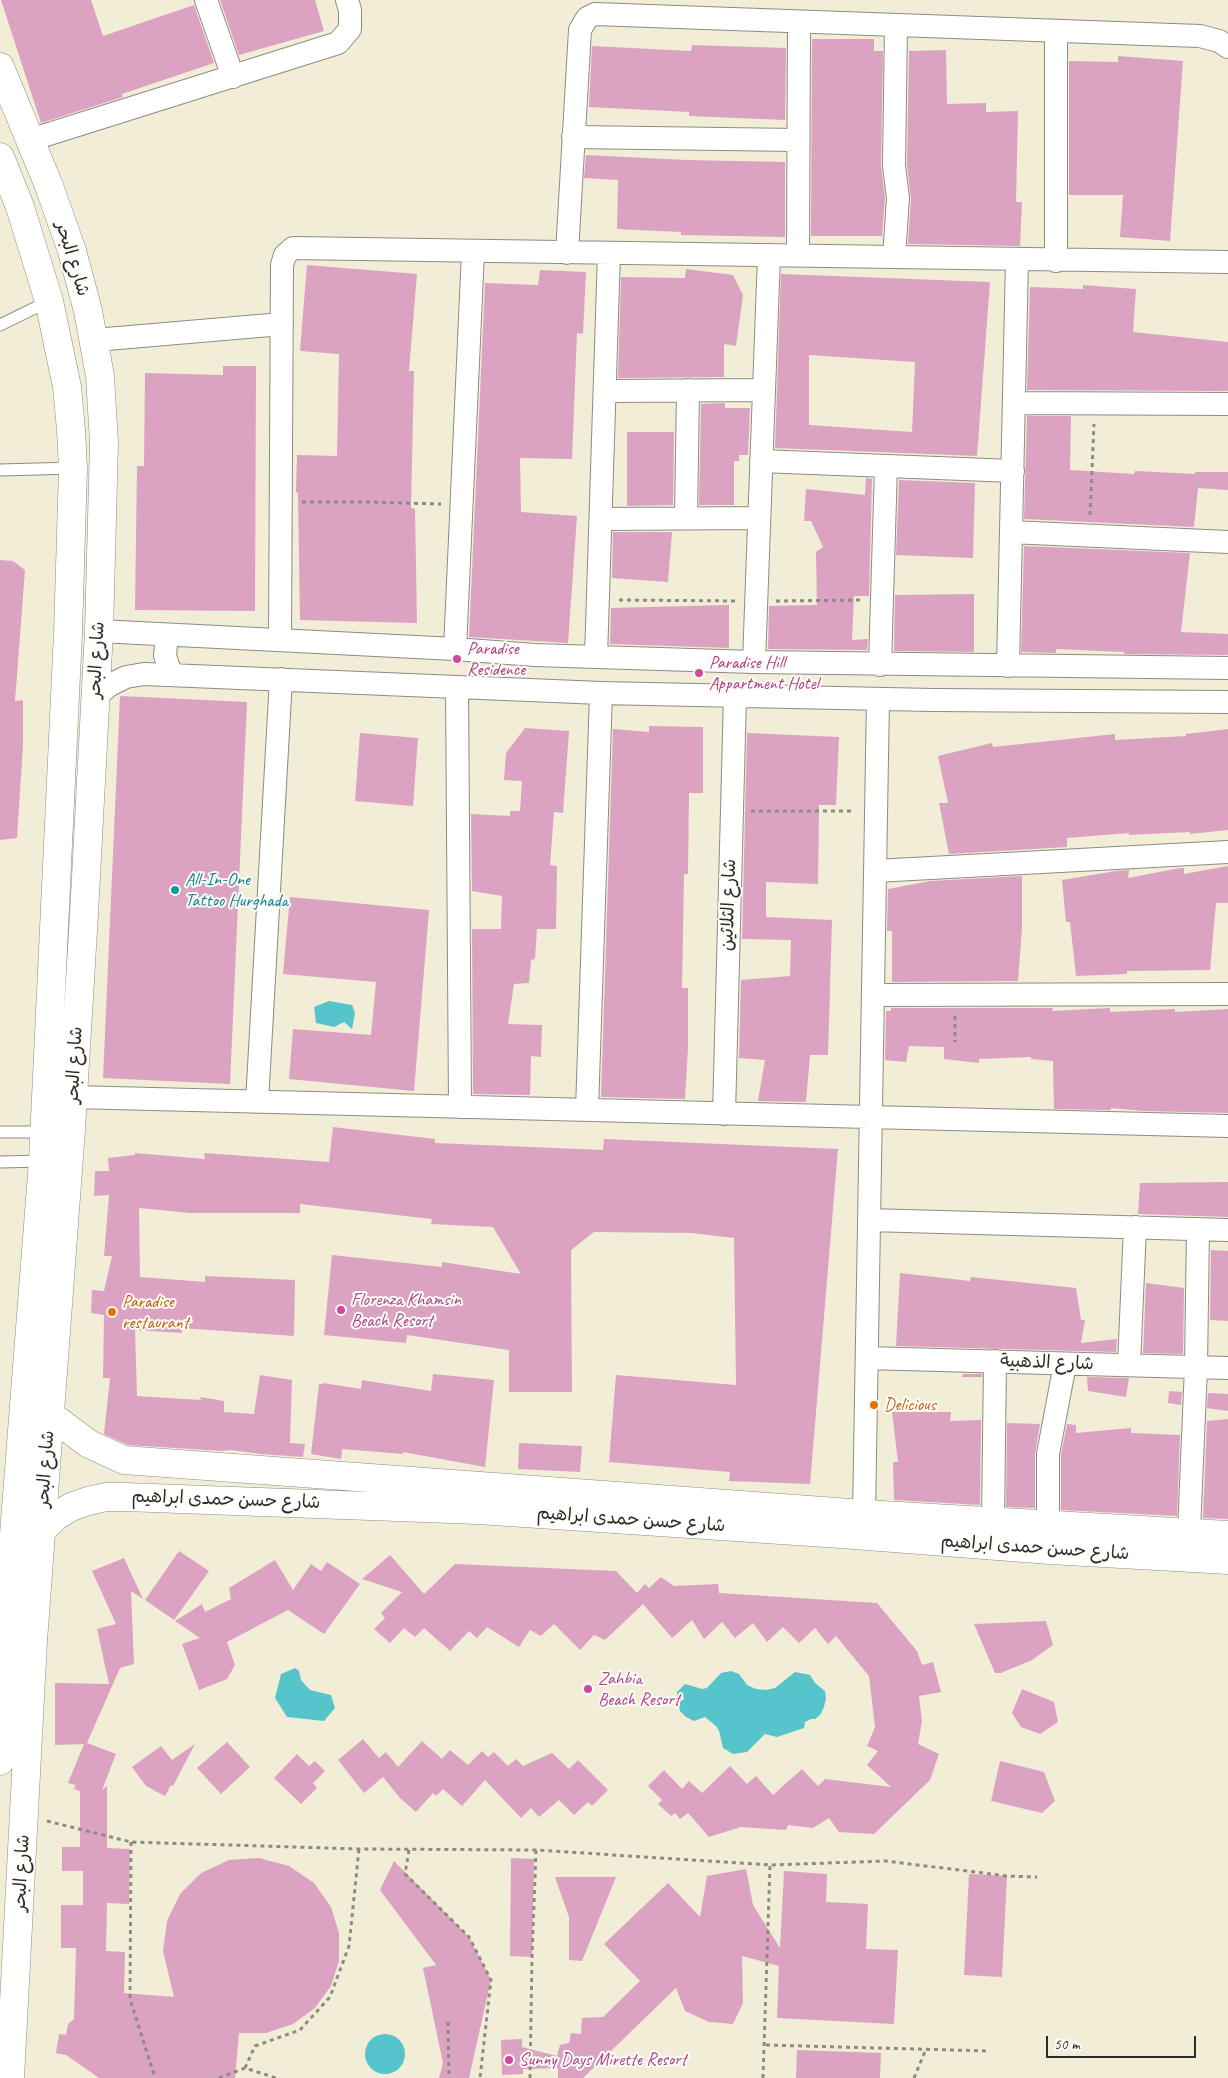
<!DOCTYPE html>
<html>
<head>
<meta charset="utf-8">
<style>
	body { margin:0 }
	#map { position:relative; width:1228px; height:2078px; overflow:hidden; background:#f2edd7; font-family:Caveat,sans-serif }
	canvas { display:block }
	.scale { position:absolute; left:1046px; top:2036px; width:150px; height:22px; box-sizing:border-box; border:2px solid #2b2b2b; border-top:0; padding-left:6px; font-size:15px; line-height:18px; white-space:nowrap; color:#2b2b2b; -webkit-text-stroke:4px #fdfcf7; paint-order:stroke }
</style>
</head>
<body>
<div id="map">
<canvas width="1228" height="2078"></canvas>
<div class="scale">50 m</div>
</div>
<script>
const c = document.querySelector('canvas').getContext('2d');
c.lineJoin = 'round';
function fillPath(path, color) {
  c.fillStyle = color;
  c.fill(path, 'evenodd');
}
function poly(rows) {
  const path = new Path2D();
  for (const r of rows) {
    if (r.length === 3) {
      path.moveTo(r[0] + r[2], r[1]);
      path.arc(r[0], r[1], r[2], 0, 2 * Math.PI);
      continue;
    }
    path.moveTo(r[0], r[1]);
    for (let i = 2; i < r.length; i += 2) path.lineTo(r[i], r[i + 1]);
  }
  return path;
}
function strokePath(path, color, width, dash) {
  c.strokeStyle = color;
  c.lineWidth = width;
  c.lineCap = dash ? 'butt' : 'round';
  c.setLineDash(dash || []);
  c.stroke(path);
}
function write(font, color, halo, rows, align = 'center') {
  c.font = font + ' Caveat,"Playpen Sans Arabic",sans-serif';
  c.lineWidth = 4;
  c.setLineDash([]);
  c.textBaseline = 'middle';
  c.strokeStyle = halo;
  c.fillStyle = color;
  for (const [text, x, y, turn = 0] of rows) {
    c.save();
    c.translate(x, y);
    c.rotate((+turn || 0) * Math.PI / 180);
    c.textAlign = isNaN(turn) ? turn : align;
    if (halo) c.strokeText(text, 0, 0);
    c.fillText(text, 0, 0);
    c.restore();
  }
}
fillPath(poly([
	[329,1001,352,1005,355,1013,352,1029,344,1022,334,1027,316,1023,314,1007],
	[295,1668,299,1671,301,1680,310,1690,331,1695,335,1708,324,1721,287,1717,275,1698,281,1674],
	[731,1671,739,1674,747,1685,756,1689,766,1690,775,1688,795,1672,810,1675,815,1683,825,1691,826,1699,824,1707,820,1715,815,1719,811,1719,805,1722,804,1728,777,1737,765,1734,747,1752,733,1754,723,1748,719,1731,716,1726,705,1717,694,1721,686,1717,680,1711,677,1698,677,1692,685,1684,702,1689,707,1688,721,1673],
	[385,2054,20]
]), '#56c4cb');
fillPath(poly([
	[1,0,91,0,103,36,194,5,214,63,122,94,123,97,41,123],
	[220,0,315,0,324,31,239,55],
	[812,39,874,39,874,51,883,51,881,166,885,198,882,236,811,236],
	[692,45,786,48,785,120,689,116,689,112,589,107,592,46,691,51],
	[946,50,947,104,986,103,986,112,1018,111,1016,202,1022,202,1020,246,908,244,911,199,907,165,909,51],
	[1118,56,1183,61,1170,241,1120,237,1123,195,1069,195,1069,61,1118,62],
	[586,155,687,160,785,162,785,237,681,235,681,232,617,229,618,180,584,178],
	[307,265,417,274,409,371,414,371,411,508,415,509,417,623,300,620,298,493,296,492,297,455,337,456,339,354,300,351],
	[686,269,733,275,743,295,736,346,724,344,724,377,618,378,621,277,685,278],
	[540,270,586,272,583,334,577,333,572,459,520,458,521,512,577,516,568,643,469,637,485,283,538,285],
	[781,274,990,282,977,456,775,448],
	[809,355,915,362,912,432,809,425],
	[1083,285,1136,289,1133,332,1228,342,1228,391,1027,390,1030,287,1083,289],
	[223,366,256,366,255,611,135,610,137,466,144,466,145,373,223,375],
	[725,403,725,408,750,408,748,455,739,455,739,461,734,461,734,505,699,505,701,404],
	[1027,416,1071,416,1070,470,1134,474,1135,471,1195,474,1195,472,1228,472,1228,490,1198,488,1194,527,1024,519],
	[627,432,674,432,673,505,627,506],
	[866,478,872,479,869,596,854,596,852,640,868,639,867,650,768,649,769,606,817,605,816,552,823,547,811,521,804,521,806,489,865,495],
	[899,480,975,483,973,558,896,555],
	[613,532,672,532,668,582,612,578],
	[1024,546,1190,553,1181,632,1228,634,1228,655,1124,654,1124,652,1056,649,1056,653,1021,652],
	[0,560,13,561,25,570,15,701,23,700,23,745,17,838,0,840],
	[974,594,974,652,894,651,895,595],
	[729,605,729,648,610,644,611,608],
	[120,696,247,702,230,1084,103,1078],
	[649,726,703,727,703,793,689,793,688,874,684,874,682,988,688,988,688,1048,685,1099,601,1097,613,729,649,732],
	[525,728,569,731,563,813,554,812,550,865,557,866,556,929,537,929,535,959,531,960,529,983,514,984,508,1024,542,1025,541,1057,531,1056,530,1095,473,1094,472,929,501,929,502,896,472,891,471,814,510,816,510,811,520,811,522,781,504,780,506,753],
	[1228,729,1228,830,1190,834,1190,832,1129,835,1129,833,1067,838,1067,847,949,854,939,803,948,803,938,756,992,743,993,747,1115,734,1115,740,1186,736,1186,734],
	[360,733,418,738,413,806,355,801],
	[747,733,839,737,836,805,819,805,818,884,766,882,766,917,832,920,828,1055,810,1055,806,1102,758,1101,765,1060,739,1058,741,980,790,976,791,940,742,939],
	[1228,866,1228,903,1216,903,1210,970,1127,971,1127,974,1076,976,1070,922,1066,922,1062,880,1116,871,1129,870,1128,878,1180,868,1184,868,1184,874],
	[1022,876,1022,928,1018,981,892,982,892,931,887,931,888,889,930,881],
	[290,897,429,910,414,1091,289,1079,293,1029,371,1035,376,982,283,974],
	[891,1008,1053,1008,1052,1011,1110,1008,1110,1012,1175,1009,1175,1012,1228,1009,1228,1113,1144,1111,1111,1108,1111,1110,1054,1109,1053,1061,1031,1059,1031,1057,979,1059,979,1063,944,1059,944,1047,909,1046,906,1062,885,1060,886,1011,891,1011],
	[333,1127,435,1139,435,1143,603,1150,604,1139,838,1149,810,1484,729,1481,730,1472,609,1462,616,1375,736,1385,734,1238,692,1233,594,1232,571,1250,572,1392,509,1392,509,1350,407,1335,406,1343,324,1335,332,1255,442,1267,442,1262,521,1274,493,1227,431,1224,432,1219,300,1204,300,1213,190,1213,139,1208,140,1277,205,1282,205,1276,295,1280,294,1336,182,1328,182,1333,135,1330,137,1396,201,1400,200,1397,224,1401,224,1412,254,1414,260,1375,292,1380,290,1443,305,1444,303,1457,261,1454,231,1450,222,1451,128,1445,104,1434,110,1378,103,1378,104,1315,91,1313,92,1290,104,1291,112,1256,104,1256,109,1195,94,1196,95,1171,109,1171,108,1158,135,1155,135,1153,205,1159,204,1153,329,1162],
	[1228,1182,1228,1217,1138,1214,1140,1183],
	[1211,1250,1228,1251,1228,1321,1210,1320],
	[900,1273,970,1281,971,1277,1076,1288,1081,1320,1085,1320,1081,1343,1117,1339,1116,1352,896,1346],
	[1146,1283,1184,1288,1183,1354,1143,1353],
	[433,1374,494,1380,485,1467,403,1452,403,1454,342,1449,341,1459,311,1454,319,1384,323,1384,323,1383,361,1389,362,1380,431,1391],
	[963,1374,982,1374,982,1377,962,1377],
	[1087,1377,1129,1378,1126,1397,1088,1391],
	[1169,1391,1182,1392,1181,1405,1168,1403],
	[1208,1393,1228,1394,1228,1411,1207,1408],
	[892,1412,951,1412,950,1421,981,1420,980,1505,894,1500,893,1462,898,1462],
	[1228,1419,1228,1519,1203,1518,1207,1421],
	[1007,1423,1040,1424,1035,1454,1035,1508,1006,1507],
	[1067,1424,1076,1425,1076,1433,1131,1428,1131,1433,1180,1435,1177,1516,1061,1510,1061,1455],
	[519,1443,582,1446,580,1472,518,1469],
	[179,1551,209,1571,174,1620,145,1600],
	[390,1555,424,1594,455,1564,616,1571,637,1593,645,1584,649,1588,661,1577,674,1586,718,1584,719,1593,877,1603,917,1651,922,1665,933,1662,941,1692,919,1696,922,1721,918,1744,939,1754,930,1780,874,1834,839,1832,829,1818,813,1828,788,1825,786,1830,741,1827,709,1837,688,1813,680,1819,675,1813,671,1816,658,1804,662,1800,648,1786,664,1770,682,1789,689,1781,702,1793,730,1766,747,1784,756,1776,773,1795,802,1769,818,1786,825,1779,891,1787,867,1765,878,1751,867,1746,875,1727,869,1676,836,1636,828,1644,815,1628,799,1643,783,1627,767,1642,753,1623,735,1638,722,1622,704,1639,692,1620,672,1638,643,1604,605,1640,594,1635,580,1650,554,1624,541,1636,530,1630,519,1647,487,1627,477,1638,469,1631,450,1651,424,1628,415,1637,404,1628,390,1643,374,1629,385,1618,381,1613,402,1592,362,1579],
	[124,1558,143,1599,131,1591,134,1664,120,1668,87,1743,116,1754,102,1790,107,1786,107,1848,130,1849,129,1904,107,1903,106,1951,125,1952,124,1993,174,1997,163,1951,167,1921,180,1894,201,1873,229,1860,259,1858,289,1866,314,1883,331,1907,339,1933,339,1961,331,1986,315,2008,293,2024,266,2033,239,2033,235,2078,99,2078,66,2055,56,2053,59,2034,66,2035,68,2024,74,2019,76,1948,61,1948,61,1905,83,1905,83,1871,62,1871,62,1847,80,1847,80,1791,74,1789,76,1785,68,1783,84,1744,55,1745,55,1683,109,1684,97,1629,116,1624,92,1571],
	[275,1560,293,1590,311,1564,321,1571,327,1562,360,1584,324,1634,288,1610,227,1642,235,1665,227,1679,199,1690,182,1644,200,1638,175,1621,202,1604,205,1612,231,1599,229,1588],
	[1046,1621,1053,1645,1032,1660,1001,1673,995,1673,974,1624],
	[1022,1689,1054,1702,1058,1722,1040,1734,1021,1727,1012,1713],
	[363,1739,379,1758,386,1752,398,1767,422,1741,442,1759,450,1750,468,1765,482,1751,488,1757,494,1752,508,1766,516,1759,523,1766,552,1753,569,1769,578,1760,608,1790,592,1806,588,1802,574,1815,559,1800,539,1817,531,1808,521,1818,485,1780,462,1806,443,1789,436,1796,433,1793,416,1812,400,1798,383,1777,364,1793,338,1760],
	[227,1742,250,1767,221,1794,197,1768],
	[195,1744,173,1786,171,1785,165,1796,146,1786,132,1767,161,1746,172,1760],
	[297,1754,309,1766,315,1761,325,1771,313,1783,317,1788,301,1804,274,1778],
	[1000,1761,1044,1772,1055,1801,1042,1813,991,1801],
	[511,1858,534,1859,532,1957,510,1956],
	[394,1861,469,1937,491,1980,469,2078,439,2078,443,2063,423,1968,436,1965,380,1890],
	[746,1869,753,1905,780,1948,784,1871,827,1874,826,1902,868,1904,866,1949,898,1950,894,2024,777,2018,779,1966,742,1956,743,2003,733,2024,709,2022,685,2011,676,1988,583,2078,558,2078,558,2068,523,2069,523,2074,502,2075,501,2040,522,2039,522,2047,557,2056,560,2045,569,2043,571,2033,581,2034,582,2018,603,2017,640,1981,604,1944,668,1883,700,1917,707,1876],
	[969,1874,1007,1876,1002,1977,964,1975],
	[555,1877,616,1877,582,1961,569,1960,569,1917],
	[797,2050,881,2053,880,2078,796,2078]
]), '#dca2c2');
const service = poly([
	[0,325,49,301],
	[0,470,73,468],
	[0,1132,44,1132],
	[0,1162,43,1161]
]);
const minor = poly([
	[206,0,233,77],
	[573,137,798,140],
	[30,140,338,43,350,29,350,10,347,0],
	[567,253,580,30,587,18,595,14,1200,36,1219,41,1228,47],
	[798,255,799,23],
	[894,257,898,198,894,166,896,26],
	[1056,261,1056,31],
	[95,340,282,324],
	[605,391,763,390],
	[1014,403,1228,404],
	[761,461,1013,471],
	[686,518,688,390],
	[601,519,759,518],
	[1011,532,1228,542],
	[99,631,455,649,535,655,754,662,1228,668],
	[170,635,166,645,165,655,168,666,174,675],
	[280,640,282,265,285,255,293,248,1228,262],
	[455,649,473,252],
	[596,657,609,253],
	[754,662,769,255],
	[880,665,886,466],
	[1008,666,1017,260],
	[457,687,460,1107],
	[95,697,110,685,126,677,144,674,601,693,933,700,1228,702],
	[875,871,1228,852],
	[873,995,1228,994],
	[73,1097,1228,1126],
	[257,1102,281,679],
	[587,1110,601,693],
	[724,1114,735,696],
	[869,1220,1228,1230],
	[867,1358,1228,1368],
	[1129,1365,1135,1227],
	[864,1514,878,699],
	[993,1522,995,1361],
	[1048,1525,1048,1454,1065,1364],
	[1189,1532,1196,1367,1198,1229]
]);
const secondary = poly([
	[0,67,49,186,72,251,88,311,100,376,104,443,99,631,84,914,71,1130,33,1641,10,2078],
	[0,157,20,207,49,301,67,387,71,430,73,468,68,633,43,1161,14,1534,0,1761],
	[50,1415,89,1444,124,1460,864,1514,1228,1535],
	[42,1530,55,1517,71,1507,88,1501,106,1497,125,1497,478,1510,841,1534,1050,1550,1228,1560]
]);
strokePath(service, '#8e8c81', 13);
strokePath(minor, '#8e8c81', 24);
strokePath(secondary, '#8e8c81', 29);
strokePath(poly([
	[302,502,366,502,441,504],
	[1090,515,1094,424],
	[619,600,737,601],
	[776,601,862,600],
	[751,811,855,811],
	[955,1016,955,1042],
	[47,1821,131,1842,359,1849,536,1850,770,1865,886,1861,1007,1876,1037,1877],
	[131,1842,130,1999,155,2078],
	[409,1850,405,1874,469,1937,491,1980,480,2078],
	[448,2022,449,2078],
	[766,2045,990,2051],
	[245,2068,255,2046,300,2030,330,1997,349,1946,359,1849],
	[219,2078,245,2068,276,2078],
	[530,2078,532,1957,536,1850],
	[763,2078,770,1865],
	[914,2078,926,2049]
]), '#8e8c81', 3, [4, 4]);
strokePath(service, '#fff', 11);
strokePath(minor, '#fff', 22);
strokePath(secondary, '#fff', 28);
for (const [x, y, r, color] of [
	[457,659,5,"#d1479c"],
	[699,673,5,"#d1479c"],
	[175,890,5,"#0f9aa8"],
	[341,1310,5,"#d1479c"],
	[112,1312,5,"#e8710a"],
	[874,1405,5,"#e8710a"],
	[588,1689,5,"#d1479c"],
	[509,2060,5,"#d1479c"]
]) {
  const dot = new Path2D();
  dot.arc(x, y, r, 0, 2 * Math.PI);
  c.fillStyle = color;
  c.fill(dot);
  strokePath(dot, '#fdfcf7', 2);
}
write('18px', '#2b2b2b', '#fdfcf7', [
	["شارع البحر",72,259,73],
	["شارع البحر",97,660,-87],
	["شارع الثلاثين",729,905,-88],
	["شارع البحر",75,1065,-87],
	["شارع الذهبية",1047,1363,2],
	["شارع البحر",46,1469,-86],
	["شارع حسن حمدى ابراهيم",226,1500,2],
	["شارع حسن حمدى ابراهيم",631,1520,4],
	["شارع حسن حمدى ابراهيم",1035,1548,4],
	["شارع البحر",22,1873,-87]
]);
write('18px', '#b23c85', '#fdfcf7', [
	["Paradise",467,649],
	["Residence",467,670],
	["Paradise Hill",709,663],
	["Appartment Hotel",709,684],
	["Florenza Khamsin",351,1300],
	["Beach Resort",351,1321],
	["Zahbia",598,1679],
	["Beach Resort",598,1700],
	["Sunny Days Mirette Resort",519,2060]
], 'left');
write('18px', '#0d838f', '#fdfcf7', [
	["All-In-One",185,880],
	["Tattoo Hurghada",185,901]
], 'left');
write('18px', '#c56008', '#fdfcf7', [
	["Paradise",122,1302],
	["restaurant",122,1323],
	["Delicious",884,1405]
], 'left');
</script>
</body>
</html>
